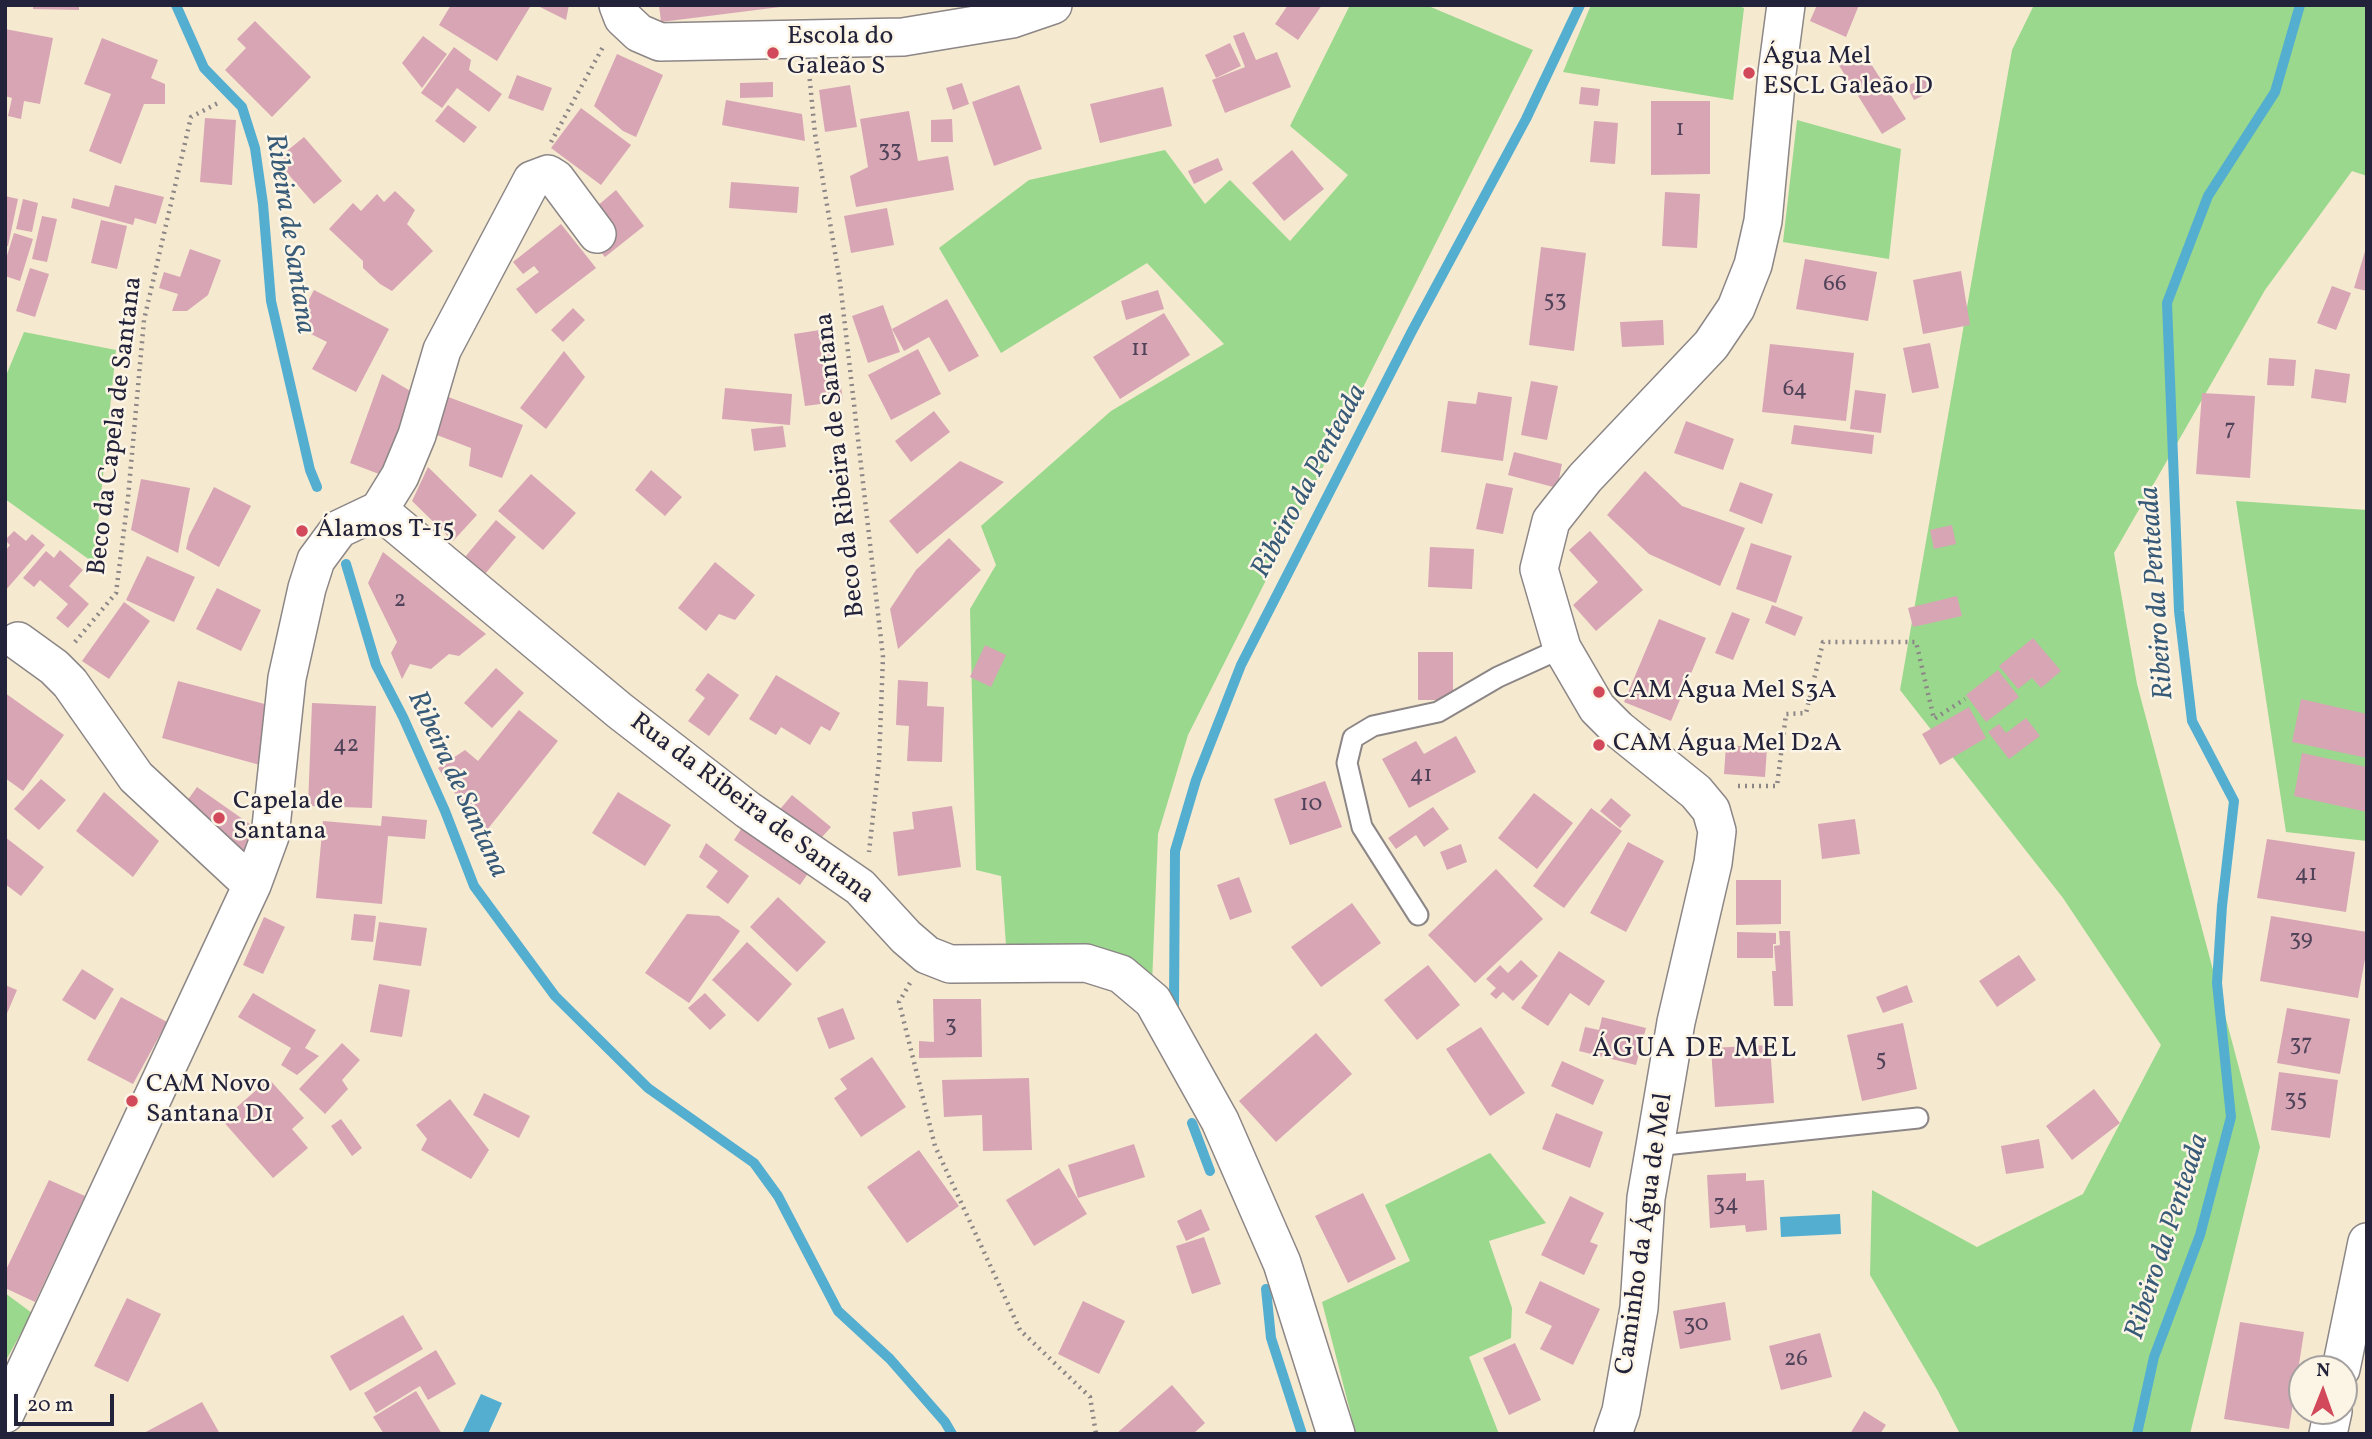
<!DOCTYPE html>
<html>
<head>
<meta charset="utf-8">
<style>
	body { margin:0 }
	#map { position:relative; width:2372px; height:1439px; overflow:hidden; background:#f5e9d0; font-family:Vollkorn,serif }
	canvas { display:block }
	.frame { position:absolute; inset:0; border:7px solid #22223b; pointer-events:none }
	.north { position:absolute; left:2288px; top:1355px; width:70px; height:70px; box-sizing:border-box; background:#fcf5e5; border:2px solid #a5a1a1; border-radius:50%; rotate:1deg; font-size:19px; font-weight:700; line-height:28px; text-align:center; color:#22223b }
	.north::after { content:''; display:block; margin:auto; width:24px; height:32px; background:#d1495b; clip-path:polygon(50% 0,100% 100%,50% 72%,0 100%) }
	.scale { position:absolute; left:14px; top:1394px; width:100px; height:32px; box-sizing:border-box; border:4px solid #22223b; border-top:0; padding-left:9px; font-size:21px; line-height:24px; white-space:nowrap; color:#22223b; -webkit-text-stroke:5px #fcf5e5; paint-order:stroke }
</style>
</head>
<body>
<div id="map">
<canvas width="2372" height="1439"></canvas>
<div class="frame"></div>
<div class="north">N</div>
<div class="scale">20 m</div>
</div>
<script>
const c = document.querySelector('canvas').getContext('2d');
c.lineJoin = 'round';
function fillPath(path, color) {
  c.fillStyle = color;
  c.fill(path, 'evenodd');
}
function poly(rows) {
  const path = new Path2D();
  for (const r of rows) {
    path.moveTo(r[0], r[1]);
    for (let i = 2; i < r.length; i += 2) path.lineTo(r[i], r[i + 1]);
  }
  return path;
}
function strokePath(path, color, width, dash) {
  c.strokeStyle = color;
  c.lineWidth = width;
  c.lineCap = dash ? 'butt' : 'round';
  c.setLineDash(dash || []);
  c.stroke(path);
}
function write(font, color, halo, rows, align = 'center') {
  c.font = font + ' Vollkorn,serif';
  c.lineWidth = 5;
  c.setLineDash([]);
  c.textBaseline = 'middle';
  c.strokeStyle = halo;
  c.fillStyle = color;
  for (const [text, x, y, turn = 0] of rows) {
    c.save();
    c.translate(x, y);
    c.rotate((+turn || 0) * Math.PI / 180);
    c.textAlign = isNaN(turn) ? turn : align;
    if (halo) c.strokeText(text, 0, 0);
    c.fillText(text, 0, 0);
    c.restore();
  }
}
fillPath(poly([
	[1350,5,1426,5,1533,50,1188,735,1158,834,1152,984,1006,945,1001,876,976,870,970,609,996,565,981,526,1111,411,1224,344,1147,263,1001,353,939,248,1029,180,1165,150,1205,204,1230,180,1290,241,1348,175,1290,126],
	[1591,5,1735,5,1744,8,1733,100,1563,72],
	[2034,5,2367,5,2367,176,2352,171,2265,290,2114,553,2137,684,2260,1147,2190,1434,1960,1434,1938,1391,1870,1275,1872,1190,1977,1247,2083,1194,2161,1045,2063,898,1900,690,2012,50],
	[1797,120,1901,149,1889,259,1783,242],
	[24,332,116,350,94,563,5,499,5,378],
	[2236,501,2367,510,2367,841,2286,832],
	[1490,1153,1546,1223,1489,1241,1512,1308,1511,1338,1469,1357,1499,1434,1356,1434,1322,1302,1410,1261,1385,1205],
	[5,1293,32,1313,5,1362]
]), '#9ad88d');
fillPath(poly([
	[1840,1214,1841,1234,1781,1237,1780,1217],
	[481,1394,502,1403,488,1434,462,1434]
]), '#53aed0');
strokePath(poly([
	[176,5,204,68,242,107,255,148,263,204,271,301,310,470,317,487],
	[346,564,376,665,403,717,445,811,474,886,555,996,648,1088,754,1163,778,1196,838,1311,890,1359,945,1422,952,1434],
	[1174,1005,1175,851,1196,780,1241,665,1412,331,1526,119,1580,5],
	[1192,1123,1210,1171],
	[1266,1289,1271,1338,1302,1434],
	[2137,1434,2154,1357,2200,1235,2231,1117,2217,983,2222,906,2234,801,2192,721,2179,611,2167,303,2208,196,2275,92,2300,5]
]), '#53aed0', 10);
fillPath(poly([
	[33,5,79,5,79,10,33,9],
	[451,5,526,5,530,7,497,61,439,25],
	[536,5,569,5,566,20],
	[659,5,780,5,780,7,661,22],
	[1288,5,1322,5,1298,40,1275,24],
	[1817,5,1859,5,1846,37,1810,21],
	[255,21,311,77,272,117,225,70,246,48,237,39],
	[5,29,53,38,40,104,24,101,21,119,8,116,12,98,5,96],
	[1244,32,1256,60,1277,52,1291,87,1225,113,1212,80,1245,67,1233,36],
	[423,36,447,54,422,88,402,63],
	[102,38,158,60,151,78,165,84,165,104,144,104,121,164,89,151,111,94,84,84],
	[1230,43,1241,66,1216,78,1205,55],
	[454,47,471,60,469,70,502,94,489,112,457,88,442,108,421,93],
	[1861,48,1906,119,1882,134,1838,64],
	[617,54,663,75,636,137,623,131,594,106],
	[517,75,552,88,543,111,508,98],
	[1928,76,1934,90,1914,100,1907,86],
	[773,82,773,97,740,98,740,83],
	[962,83,969,104,953,110,946,88],
	[850,85,857,127,825,132,819,90],
	[1019,85,1042,149,994,166,972,102],
	[1163,87,1172,126,1100,143,1090,104],
	[1581,87,1600,89,1598,106,1579,104],
	[726,100,802,114,805,141,722,125],
	[1651,101,1710,101,1710,174,1651,175],
	[448,105,477,127,464,143,435,121],
	[581,108,631,145,601,185,551,148],
	[909,111,918,161,948,156,954,190,856,207,850,176,868,167,860,119],
	[205,118,236,120,232,185,200,182],
	[952,119,953,142,931,142,931,120],
	[1594,121,1618,123,1615,164,1590,162],
	[304,137,342,181,314,204,276,160],
	[1292,150,1324,189,1284,221,1252,183],
	[1218,158,1223,170,1194,184,1188,171],
	[731,182,799,187,797,213,729,208],
	[115,185,164,197,156,224,135,218,133,225,71,208,73,198,109,207],
	[616,190,644,226,605,257,594,244,589,213],
	[395,191,415,210,407,224,433,251,392,291,380,284,363,268,363,261,329,229,353,203,361,211,377,194,384,202],
	[1665,192,1700,194,1697,248,1662,246],
	[5,196,18,199,8,246,5,246],
	[23,199,38,203,32,232,16,229],
	[887,208,894,245,851,253,844,216],
	[42,216,57,219,47,262,32,259],
	[101,220,127,226,117,269,91,263],
	[561,224,596,268,536,314,516,289,539,272,534,266,523,274,513,262],
	[14,233,33,239,20,281,5,276,5,262],
	[1541,247,1586,253,1574,351,1529,345],
	[2366,248,2367,248,2367,291,2354,288],
	[190,249,221,260,208,295,187,311,172,311,178,294,159,288,164,272,180,277],
	[1805,259,1877,272,1868,321,1796,309],
	[30,268,49,274,35,317,16,311],
	[1961,271,1970,325,1923,334,1913,280],
	[2332,286,2351,293,2336,330,2317,323],
	[314,290,389,329,356,392,312,369,327,342,295,326],
	[1158,290,1164,309,1126,320,1121,301],
	[947,299,979,356,949,372,929,337,904,351,892,329],
	[883,305,900,352,868,363,852,316],
	[573,308,585,320,563,342,551,330],
	[1164,313,1190,355,1120,399,1093,357],
	[1663,320,1664,345,1622,347,1620,322],
	[833,328,843,401,805,406,794,334],
	[1930,343,1939,388,1912,393,1903,348],
	[1770,344,1854,353,1846,421,1762,412],
	[918,349,941,394,891,420,868,375],
	[564,351,585,377,546,429,520,408],
	[2269,358,2296,360,2294,386,2267,385],
	[2315,369,2350,374,2346,403,2311,398],
	[382,374,417,395,394,464,379,474,350,463],
	[1531,381,1558,386,1547,440,1521,435],
	[725,388,792,394,790,425,722,419],
	[1855,390,1886,394,1881,433,1850,429],
	[1478,392,1512,397,1503,461,1441,452,1448,401,1476,404],
	[2202,393,2255,396,2250,478,2196,474],
	[443,395,523,425,502,478,469,466,471,448,429,432],
	[934,411,950,432,911,462,895,441],
	[1686,421,1734,439,1723,470,1674,453],
	[1794,425,1874,435,1872,454,1791,444],
	[783,426,786,447,754,451,751,429],
	[1514,452,1562,464,1557,488,1508,475],
	[960,461,1004,482,917,554,889,521],
	[428,467,477,515,453,541,412,501],
	[651,470,682,497,665,516,635,490],
	[1645,471,1682,506,1745,528,1720,586,1649,554,1607,515],
	[531,474,576,513,543,550,498,511],
	[141,479,190,488,178,553,131,530],
	[1740,482,1773,494,1762,524,1729,511],
	[1486,483,1513,488,1503,534,1476,529],
	[214,487,251,506,219,567,186,549,189,536],
	[496,520,516,537,485,574,465,557],
	[1952,525,1956,544,1934,549,1930,530],
	[14,531,26,541,32,534,45,545,5,591,5,551,10,545,5,540],
	[1590,531,1643,590,1596,631,1573,605,1598,582,1569,550],
	[949,538,981,570,898,649,890,609,916,570],
	[1751,543,1792,556,1776,603,1736,589],
	[1430,547,1474,549,1472,589,1428,587],
	[60,550,83,570,69,586,89,604,68,628,56,618,68,604,40,580,34,587,23,578,46,551,54,558],
	[383,552,486,634,459,656,449,654,431,669,410,664,402,679,391,653,397,642,368,583],
	[147,556,195,577,174,622,126,600],
	[715,562,755,595,735,620,719,614,706,631,678,608],
	[217,588,261,610,241,651,196,629],
	[1957,596,1962,616,1913,627,1908,608],
	[124,602,150,621,109,679,82,661],
	[1772,605,1803,617,1795,636,1765,623],
	[1732,612,1750,619,1733,660,1715,653],
	[1659,619,1706,638,1671,721,1624,702],
	[2033,638,2061,671,2041,688,2032,678,2018,689,1999,666],
	[985,645,1006,655,991,687,970,677],
	[1418,652,1453,652,1453,700,1418,700],
	[496,668,524,693,492,728,464,703],
	[1998,670,2019,697,1986,722,1966,695],
	[708,673,739,695,709,736,688,721,705,698,695,690],
	[776,675,840,713,830,731,821,726,810,745,781,727,776,735,749,719],
	[898,680,928,682,927,706,944,707,942,762,907,761,909,726,896,725],
	[178,681,276,707,260,765,162,738],
	[5,693,64,735,23,791,5,778],
	[2301,699,2367,714,2367,758,2292,742],
	[312,703,376,706,372,808,308,806],
	[1969,707,1986,738,1940,765,1922,734],
	[519,710,558,741,483,835,438,768,465,750,478,761],
	[2026,718,2040,736,2009,759,1988,732,1999,724,2006,733],
	[1456,736,1476,772,1409,808,1382,759,1416,741,1424,754],
	[1726,745,1767,748,1765,777,1724,774],
	[2302,753,2367,767,2367,812,2294,796],
	[41,779,66,800,39,830,14,809],
	[1325,781,1342,827,1290,845,1274,799],
	[197,787,257,829,247,854,182,808],
	[104,792,159,841,133,877,76,831],
	[618,792,671,825,645,866,592,833],
	[1534,793,1573,823,1537,869,1498,838],
	[792,795,831,827,815,845,776,814],
	[1611,798,1631,815,1620,828,1600,811],
	[952,806,961,867,898,876,893,832,914,829,912,812],
	[1433,807,1449,829,1424,847,1416,835,1396,849,1388,838],
	[1591,808,1622,831,1564,908,1533,886],
	[382,816,427,820,425,839,388,836,382,904,316,898,323,821,381,826],
	[749,817,816,862,800,885,734,840],
	[1855,819,1860,854,1822,859,1818,824],
	[5,837,44,867,21,896,5,884],
	[2267,839,2355,852,2346,912,2257,898],
	[1628,842,1664,861,1626,932,1590,913],
	[706,843,749,876,728,904,706,887,718,871,699,857],
	[1461,844,1467,862,1447,870,1440,852],
	[1496,869,1543,919,1475,983,1428,935],
	[1239,877,1252,912,1230,920,1217,885],
	[1736,880,1781,880,1781,924,1736,925],
	[778,897,826,942,797,972,750,927],
	[1352,903,1381,943,1321,987,1291,947],
	[354,914,376,916,373,942,351,940],
	[687,914,719,916,740,931,689,1003,645,973],
	[2271,916,2367,932,2367,948,2358,998,2260,981],
	[264,917,285,927,263,974,243,965],
	[379,922,427,928,421,966,373,960],
	[1779,931,1790,931,1793,1006,1774,1006,1772,971,1776,971,1774,946,1780,945],
	[1737,932,1776,933,1776,944,1773,944,1773,958,1737,958],
	[747,942,792,984,758,1022,712,980],
	[1559,951,1605,981,1589,1006,1570,993,1548,1026,1521,1008],
	[2019,955,2036,980,1997,1007,1979,981],
	[1521,960,1538,976,1513,1001,1503,992,1496,999,1490,994,1496,988,1486,979,1500,965,1508,973],
	[1428,965,1460,1005,1417,1040,1384,1000],
	[82,969,114,989,95,1020,62,1000],
	[379,984,410,990,402,1037,370,1032],
	[5,985,17,990,5,1018],
	[1907,985,1913,1002,1883,1013,1876,997],
	[253,993,316,1030,305,1048,319,1056,297,1075,281,1065,291,1048,238,1017],
	[705,993,726,1015,710,1030,688,1008],
	[121,997,167,1022,133,1084,87,1060],
	[933,999,981,999,982,1057,919,1058,919,1041,934,1042],
	[843,1008,855,1039,829,1049,817,1018],
	[2287,1008,2350,1019,2340,1074,2277,1063],
	[1602,1017,1646,1028,1636,1065,1579,1051,1585,1027,1599,1030],
	[1903,1023,1917,1089,1862,1101,1847,1035],
	[1481,1027,1525,1093,1490,1116,1446,1049],
	[1316,1033,1352,1074,1276,1142,1239,1101],
	[342,1043,360,1060,342,1080,348,1089,325,1114,299,1089],
	[1770,1045,1774,1103,1715,1107,1711,1048],
	[872,1057,906,1107,861,1137,834,1098,847,1089,840,1079],
	[1562,1061,1604,1080,1593,1105,1551,1086],
	[2279,1072,2338,1080,2330,1138,2271,1130],
	[1029,1078,1032,1150,983,1151,982,1115,944,1117,942,1080],
	[269,1079,304,1118,292,1129,308,1148,273,1178,222,1120],
	[2094,1089,2120,1123,2072,1160,2046,1126],
	[484,1093,530,1116,519,1138,473,1115],
	[450,1099,489,1150,471,1179,421,1150,427,1139,416,1125],
	[1556,1113,1603,1132,1590,1168,1542,1149],
	[341,1119,362,1148,352,1156,331,1126],
	[2039,1139,2044,1168,2006,1174,2001,1146],
	[1134,1144,1145,1177,1078,1198,1068,1165],
	[919,1150,959,1206,907,1243,867,1187],
	[1059,1168,1087,1214,1034,1246,1006,1200],
	[1746,1173,1746,1181,1764,1180,1767,1230,1746,1232,1745,1225,1710,1228,1707,1175],
	[49,1180,85,1196,35,1302,5,1288,5,1272],
	[1363,1193,1396,1259,1348,1283,1315,1216],
	[1570,1196,1604,1213,1590,1242,1598,1245,1584,1275,1541,1255],
	[1201,1209,1210,1230,1186,1241,1177,1221],
	[1204,1237,1221,1284,1192,1294,1176,1246],
	[1540,1281,1600,1309,1573,1365,1540,1349,1552,1326,1525,1313],
	[127,1298,161,1314,128,1382,94,1366],
	[1083,1301,1125,1321,1099,1374,1058,1354],
	[1725,1302,1731,1340,1680,1349,1673,1311],
	[403,1315,423,1349,350,1391,330,1356],
	[2240,1322,2304,1332,2289,1429,2224,1419],
	[1820,1333,1832,1377,1781,1390,1769,1346],
	[1515,1343,1541,1400,1509,1415,1483,1358],
	[436,1350,456,1384,428,1400,420,1386,376,1413,364,1393],
	[1172,1385,1205,1423,1193,1434,1116,1434],
	[416,1391,442,1434,384,1434,373,1417],
	[202,1402,220,1434,142,1434],
	[1864,1411,1886,1425,1880,1434,1850,1434]
]), '#d8a5b4');
const service = poly([
	[1418,915,1362,827,1347,763,1353,738,1373,726,1438,712,1498,677,1562,648],
	[1655,1146,1918,1118]
]);
const minor = poly([
	[618,5,623,18,639,33,660,42,903,37,1012,19,1053,5],
	[379,510,620,711,748,810,860,887,906,937,927,955,950,964,1086,963,1121,974,1153,1001,1220,1121,1282,1263,1336,1434],
	[18,641,54,667,70,683,136,777,252,885],
	[2341,1369,2367,1242],
	[5,1414,252,885,270,836,287,678,307,588,316,560,339,529,379,510,400,476,417,435,442,350,532,180,548,174,556,179,597,234],
	[1613,1434,1621,1411,1639,1308,1646,1198,1655,1146,1676,1022,1713,863,1717,831,1711,810,1696,792,1618,729,1597,708,1562,648,1539,569,1551,521,1585,478,1711,345,1736,308,1753,265,1763,221,1777,73,1786,5],
	[2328,1434,2333,1411]
]);
strokePath(service, '#8c8686', 23);
strokePath(minor, '#8c8686', 40);
strokePath(poly([
	[809,72,815,134,840,282,883,657,879,762,869,852],
	[551,142,604,45],
	[75,642,116,593,128,498,144,320,191,117,218,103],
	[1738,786,1777,786,1786,714,1806,713,1823,642,1916,642,1934,719,1965,699],
	[910,983,899,1002,935,1146,1020,1330,1090,1397,1096,1434]
]), '#8c8686', 4.5, [2, 5]);
strokePath(service, '#fff', 19);
strokePath(minor, '#fff', 37);
for (const [x, y, r, color] of [
	[773,53,7,"#d1495b"],
	[1749,73,7,"#d1495b"],
	[302,531,7,"#d1495b"],
	[1599,692,7,"#d1495b"],
	[1599,745,7,"#d1495b"],
	[219,818,7,"#d1495b"],
	[132,1101,7,"#d1495b"]
]) {
  const dot = new Path2D();
  dot.arc(x, y, r, 0, 2 * Math.PI);
  c.fillStyle = color;
  c.fill(dot);
  strokePath(dot, '#fcf5e5', 2.5);
}
write('23px', '#504359', null, [
	["1",1680,131],
	["33",890,152],
	["66",1835,286],
	["53",1555,302],
	["11",1140,351],
	["64",1795,391],
	["7",2230,431],
	["2",400,602],
	["42",346,747],
	["41",1421,777],
	["10",1311,806],
	["41",2306,876],
	["39",2301,941],
	["3",951,1027],
	["37",2301,1046],
	["5",1881,1061],
	["35",2296,1101],
	["34",1726,1206],
	["30",1696,1326],
	["26",1796,1361]
]);
write('26px', '#22223b', '#fcf5e5', [
	["Escola do",787,38],
	["Galeão S",787,68],
	["Água Mel",1763,58],
	["ESCL Galeão D",1763,88],
	["Álamos T-15",316,531],
	["CAM Água Mel S3A",1613,692],
	["CAM Água Mel D2A",1613,745],
	["Capela de",233,803],
	["Santana",233,833],
	["CAM Novo",146,1086],
	["Santana D1",146,1116]
], 'left');
write('26px', '#22223b', '#fcf5e5', [
	["Beco da Capela de Santana",117,426,-83],
	["Beco da Ribeira de Santana",842,465,-96],
	["Rua da Ribeira de Santana",751,810,37],
	["Caminho da Água de Mel",1646,1234,-82]
]);
write('italic 28px', '#365a77', '#fcf5e5', [
	["Ribeira de Santana",288,234,81],
	["Ribeiro da Penteada",1311,482,-62],
	["Ribeiro da Penteada",2159,593,-94],
	["Ribeira de Santana",456,785,65],
	["Ribeiro da Penteada",2169,1237,-72]
]);
c.letterSpacing = '2px';
write('28px', '#22223b', '#fcf5e5', [
	["ÁGUA DE MEL",1695,1051]
]);
c.letterSpacing = '0px';
</script>
</body>
</html>
